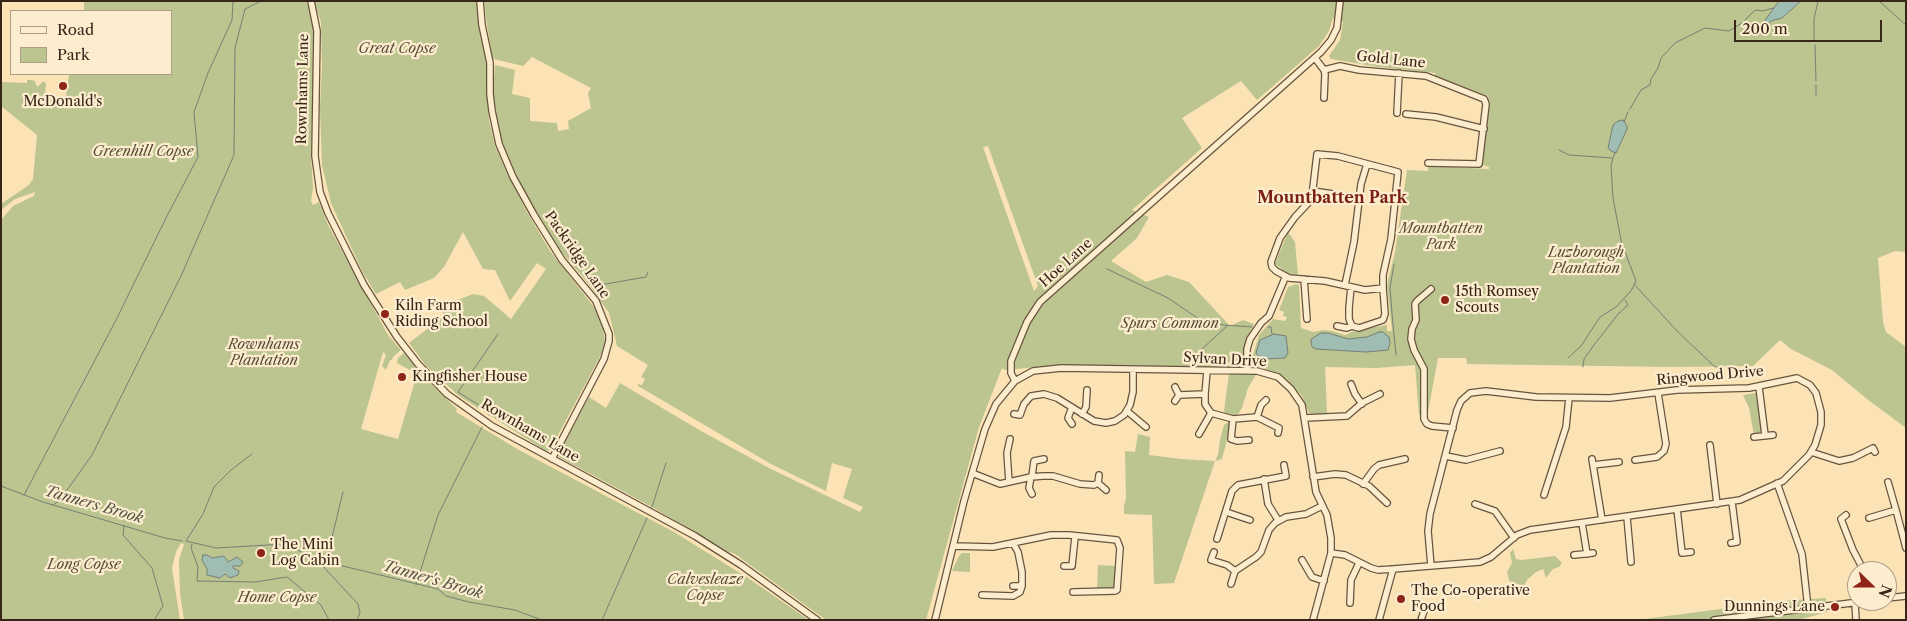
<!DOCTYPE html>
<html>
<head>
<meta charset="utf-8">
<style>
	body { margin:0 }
	#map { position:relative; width:1907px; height:621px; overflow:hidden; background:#fbe3b5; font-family:"Libre Caslon Text",serif }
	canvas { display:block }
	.frame { position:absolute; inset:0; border:2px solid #362518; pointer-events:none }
	.legend { position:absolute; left:10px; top:10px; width:162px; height:65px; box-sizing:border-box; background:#fcedcf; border:1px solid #ad9d86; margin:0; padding:6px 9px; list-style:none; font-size:15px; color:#362518 }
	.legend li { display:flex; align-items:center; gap:10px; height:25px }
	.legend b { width:25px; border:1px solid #ad9d86 }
	.north { position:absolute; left:1847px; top:561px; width:50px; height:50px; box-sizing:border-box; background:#fcedcf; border:1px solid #ad9d86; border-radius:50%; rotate:112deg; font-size:14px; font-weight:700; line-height:20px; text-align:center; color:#362518 }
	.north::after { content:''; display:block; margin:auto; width:18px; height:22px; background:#8f2418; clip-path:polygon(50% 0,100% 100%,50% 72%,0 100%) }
	.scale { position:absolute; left:1734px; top:20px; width:148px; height:22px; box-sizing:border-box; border:2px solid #362518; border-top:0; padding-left:6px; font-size:15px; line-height:18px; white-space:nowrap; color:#362518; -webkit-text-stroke:4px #fcedcf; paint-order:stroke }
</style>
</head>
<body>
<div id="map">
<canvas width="1907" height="621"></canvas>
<div class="frame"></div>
<ul class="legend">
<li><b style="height:6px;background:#fcedcf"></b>Road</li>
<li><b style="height:14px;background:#bcc48f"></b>Park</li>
</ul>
<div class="north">N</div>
<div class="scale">200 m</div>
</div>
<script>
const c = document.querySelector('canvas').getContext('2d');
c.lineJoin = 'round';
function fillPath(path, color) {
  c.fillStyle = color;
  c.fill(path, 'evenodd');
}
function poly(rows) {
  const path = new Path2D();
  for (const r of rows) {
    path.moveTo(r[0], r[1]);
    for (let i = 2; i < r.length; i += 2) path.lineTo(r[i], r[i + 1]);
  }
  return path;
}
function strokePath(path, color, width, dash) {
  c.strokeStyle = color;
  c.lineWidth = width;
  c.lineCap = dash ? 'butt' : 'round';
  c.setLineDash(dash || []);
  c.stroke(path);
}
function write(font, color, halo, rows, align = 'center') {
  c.font = font + ' "Libre Caslon Text",serif';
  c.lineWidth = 4.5;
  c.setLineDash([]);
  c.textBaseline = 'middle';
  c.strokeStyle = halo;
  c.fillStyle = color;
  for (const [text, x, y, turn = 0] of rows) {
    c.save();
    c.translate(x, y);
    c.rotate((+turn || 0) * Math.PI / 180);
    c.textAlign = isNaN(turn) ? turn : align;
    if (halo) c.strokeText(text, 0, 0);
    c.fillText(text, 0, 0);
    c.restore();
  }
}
fillPath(poly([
	[84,1,307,1,314,27,314,41,311,157,313,188,311,201,313,205,319,202,328,225,388,335,401,350,393,357,392,360,390,360,386,370,382,366,386,355,383,352,361,429,398,439,417,374,397,363,398,358,404,353,431,384,457,409,456,412,519,450,674,532,748,578,809,620,184,620,180,593,179,560,184,544,181,543,176,552,172,568,180,620,1,620,1,220,13,206,34,196,35,192,15,199,1,210,1,204,29,185,33,179,37,135,1,106,1,82,27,83,27,80,31,80,35,81,37,87,44,81,46,84,45,98,62,99,66,96,69,74,171,74,171,11,84,11],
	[207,555,212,558,224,556,228,562,234,558,236,565,233,568,238,575,230,578,225,574,221,578,207,575,207,569,202,560],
	[314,1,477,1,486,62,489,120,495,146,507,173,527,212,550,251,594,307,603,328,605,341,602,353,550,450,546,451,459,396,426,366,409,343,444,316,440,307,473,294,484,296,511,319,546,269,537,263,510,301,495,270,483,269,463,232,444,267,434,278,405,290,400,282,376,294,362,271,331,203,322,165,320,108,322,66,321,22],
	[484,1,1779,1,1763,23,1766,27,1771,21,1782,18,1801,1,1906,1,1906,252,1895,251,1878,258,1883,322,1886,332,1906,347,1906,428,1867,399,1832,370,1791,349,1780,340,1753,366,1673,367,1467,364,1466,358,1438,358,1427,417,1427,374,1424,363,1420,364,1421,413,1419,415,1415,365,1376,368,1325,367,1327,413,1315,415,1309,413,1302,396,1287,379,1262,367,1252,367,1252,358,1259,335,1273,319,1285,321,1287,317,1283,316,1284,312,1279,310,1288,287,1296,284,1299,285,1301,328,1314,332,1323,330,1332,331,1345,335,1354,331,1387,325,1387,331,1392,331,1387,285,1395,252,1407,170,1428,171,1428,166,1489,169,1489,167,1482,165,1488,96,1435,76,1435,73,1379,67,1331,59,1329,56,1340,40,1343,22,1333,18,1329,31,1319,46,1257,100,1241,81,1182,118,1202,148,1132,210,1149,217,1137,238,1111,261,1146,282,1167,275,1189,282,1230,326,1243,320,1254,324,1245,342,1243,352,1243,367,1058,365,1005,370,1002,368,979,427,926,620,826,620,735,554,726,551,652,507,559,457,560,451,589,397,606,408,620,383,701,431,769,468,860,512,863,507,843,498,852,469,832,463,826,491,771,464,638,386,638,384,642,385,645,379,641,377,648,365,617,346,609,313,587,282,559,249,528,199,506,152,498,130,493,92,495,65,515,70,512,94,530,98,530,121,557,123,558,131,569,129,568,121,591,108,588,93,591,88,532,57,523,66,494,59,492,56,487,25],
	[988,146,1038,286,1034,291,983,147],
	[1288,232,1295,242,1298,275,1288,274,1275,264],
	[1229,374,1256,375,1248,388,1242,408,1238,414,1231,416,1226,415,1224,411],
	[1756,393,1762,432,1754,435,1749,408,1743,395],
	[1228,422,1231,424,1222,459,1215,461,1174,583,1154,584,1152,515,1124,514,1124,505,1126,499,1125,451,1135,452,1138,434,1150,437,1149,455,1181,459,1215,461,1218,455,1220,440,1224,425],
	[1513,549,1516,559,1521,560,1555,556,1562,563,1559,567,1553,569,1546,578,1543,569,1536,572,1527,580,1524,586,1520,587,1519,584,1512,583,1509,580,1507,572,1512,563,1510,553],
	[962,553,970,553,970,572,952,571,959,556],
	[1098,565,1116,566,1114,588,1097,590],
	[1826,598,1827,612,1798,620,1637,620,1781,601]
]), '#bcc48f');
const water = poly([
	[1779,1,1801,1,1782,18,1771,21,1766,27,1763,26,1763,23,1779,1],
	[1623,120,1627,126,1627,129,1616,153,1611,151,1608,148,1613,125,1618,121,1623,120],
	[1379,332,1383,332,1389,337,1390,343,1388,350,1366,352,1316,349,1312,347,1311,341,1311,339,1321,333,1328,333,1348,339,1367,337,1379,332],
	[1274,334,1286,336,1288,353,1285,358,1264,359,1260,358,1256,353,1260,340,1274,334],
	[203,555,207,555,212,558,224,556,228,562,237,557,243,562,240,566,233,566,233,568,239,571,238,575,230,578,225,574,220,578,207,575,207,569,202,560,203,555]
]);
fillPath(water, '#9fbdb3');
strokePath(water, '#758075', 1);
strokePath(poly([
	[1879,1,1906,25],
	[1745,20,1754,11,1757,10,1762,11,1774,8],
	[1814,40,1814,19,1818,1],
	[1815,45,1816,81],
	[1816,85,1816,95],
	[1630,109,1641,90,1650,85,1651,79,1658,68,1661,58,1675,43,1705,28,1729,31,1742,23],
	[1624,122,1628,112],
	[1559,150,1569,155,1612,158],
	[1615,152,1611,165,1613,198,1622,245],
	[1107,269,1168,298,1199,319,1210,324,1252,327],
	[1634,284,1677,331,1715,367,1720,367],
	[594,286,646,277,648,272],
	[1392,313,1390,288,1394,264],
	[1392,314,1396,355],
	[1268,327,1271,327,1272,334],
	[1568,358,1581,346,1600,317,1616,307,1631,291,1636,281,1624,249],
	[1195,363,1203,348,1227,326],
	[1583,367,1584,359,1594,345,1619,313,1628,305,1625,300],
	[489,415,490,412,458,392,498,334],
	[252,454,231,470,214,487,203,514,186,541,216,548,285,544,318,560,438,589,446,596,469,602,515,610,542,620],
	[1,486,43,502,165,538,182,541],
	[24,495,116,320,167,216,198,157,194,112,208,73,232,20,233,1],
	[53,505,60,500,92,455,181,276,234,155,235,48,245,9,261,1],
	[652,507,666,463],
	[124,526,123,535,152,568,163,606,154,620],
	[192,544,191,548,198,567,197,581,255,582,287,577,321,605,329,620],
	[318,561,358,604,360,613,357,620],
	[326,562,343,492],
	[416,585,438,515,482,427],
	[602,620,647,518]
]), '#758075', 1);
const minor = poly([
	[311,1,317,31,315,156,320,192,328,213,364,285,397,337,418,364,447,394,492,426,695,536,741,565,817,620],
	[480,1,482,25,490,63,490,94,492,111,499,144,513,177,534,215,562,260,596,301,609,334,609,341,604,359,552,459],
	[1315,58,1324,70,1325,74,1324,98],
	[1324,70,1340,66,1359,70,1426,76,1484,99,1486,104,1479,164,1428,163],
	[1397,113,1399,73],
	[1406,114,1436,117,1484,129],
	[1313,191,1333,194],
	[1341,196,1360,198],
	[1304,279,1307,319],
	[1345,285,1354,242,1361,184,1367,164],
	[1351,287,1349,308,1349,319,1352,326,1359,328,1383,320,1385,314,1383,288,1383,275,1391,239,1398,172,1338,156,1317,154,1312,196,1309,202,1295,217,1280,238,1271,262,1272,267,1276,271,1289,278,1325,281,1365,290,1383,288],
	[1431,289,1417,301,1415,304,1416,320,1412,329,1411,339,1414,350,1424,369,1424,419,1427,424,1432,426,1453,428],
	[1337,326,1347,328,1352,326],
	[1247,371,1247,349,1250,339,1261,323,1269,316,1285,278],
	[1015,381,1011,373,1011,361,1027,322,1040,302,1321,52,1331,40,1337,28,1340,1],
	[1351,384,1355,394,1362,404],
	[1175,387,1179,395],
	[1759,387,1765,435],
	[1175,401,1179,395,1205,394,1207,371],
	[1072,407,1068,418,1072,424],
	[1127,411,1146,427],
	[1211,413,1233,419,1257,417,1279,428,1278,433],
	[1014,414,1020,415,1024,404,1031,396,1044,394,1057,398,1094,421,1106,423,1115,421,1124,415,1130,405,1133,392,1133,370],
	[1082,414,1086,407,1087,390],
	[1257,417,1261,405,1266,400],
	[1305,418,1347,416,1362,403,1380,394],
	[1233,419,1231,439,1237,441,1249,440],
	[1199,434,1211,413,1205,404,1205,394],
	[1754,437,1773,435],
	[1710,445,1717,504],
	[1811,452,1839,461,1853,458,1873,448,1875,452],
	[1446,456,1466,460,1500,451],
	[1592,459,1602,520],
	[1635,460,1657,457,1664,451,1666,444,1658,393],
	[1593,465,1619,462],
	[972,473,1000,484,1031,477,1043,476,1053,476,1080,484,1094,485,1098,483,1099,475],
	[1032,476,1034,461,1044,459],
	[1031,477,1029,488,1032,494],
	[1313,477,1335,474,1346,475,1369,486,1387,503],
	[1264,479,1268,504,1278,520],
	[1009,482,1007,453,1010,439],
	[1888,482,1896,510],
	[1098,483,1106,490],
	[1777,483,1802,554,1808,608],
	[1363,484,1374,469,1379,465,1405,459],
	[1544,495,1566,427,1569,398],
	[1475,504,1495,511,1514,538],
	[1677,509,1682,553,1691,552],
	[1226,512,1250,520],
	[1846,515,1841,519,1853,550,1864,571],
	[1627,517,1631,562],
	[1869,518,1896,510,1906,548],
	[1582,523,1587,554],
	[1217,539,1232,491,1238,485,1286,476,1284,465],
	[1731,543,1737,542,1732,502],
	[953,546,993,547,1051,535,1069,535,1117,540,1120,548,1117,590,1115,591,1073,592],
	[1214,552,1211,560,1227,565,1235,571,1256,557,1261,552,1269,530,1275,523,1286,517,1306,514,1322,506],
	[1331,553,1345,555,1371,568,1378,570,1393,569,1430,566,1480,562,1491,557,1517,535,1530,530,1740,500,1783,481,1809,455,1815,445,1821,425,1821,412,1816,393,1810,385,1797,378,1749,388,1677,390,1610,398,1536,397,1486,391,1470,393,1461,401,1457,410,1430,514,1428,531,1431,566],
	[1574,555,1593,553],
	[1302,560,1312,577,1324,581],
	[1064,566,1072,566,1075,537],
	[1231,584,1235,571],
	[1013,586,1022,586],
	[982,595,1013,596,1020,592,1022,586,1022,572,1018,552,1013,543],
	[1887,598,1906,596],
	[1855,602,1856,620],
	[1350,603,1351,580,1359,563],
	[935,620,964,501,985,429,996,404,1015,381,1033,371,1061,368,1257,371,1278,377,1291,389,1302,405,1316,492,1327,515,1331,538,1331,553,1313,620],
	[1379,620,1393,569],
	[1421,620,1425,608],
	[1714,620,1867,601]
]);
strokePath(minor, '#67543f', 8);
strokePath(minor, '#fcedcf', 5.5);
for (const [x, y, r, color] of [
	[63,86,5,"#8f2418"],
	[1445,300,5,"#8f2418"],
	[385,314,5,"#8f2418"],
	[402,377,5,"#8f2418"],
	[261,553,5,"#8f2418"],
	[1401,599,5,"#8f2418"],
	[1835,607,5,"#8f2418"]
]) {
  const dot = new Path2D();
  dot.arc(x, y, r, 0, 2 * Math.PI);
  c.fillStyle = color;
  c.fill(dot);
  strokePath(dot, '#fcedcf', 2);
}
write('italic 14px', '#584d36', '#fcedcf', [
	["Great Copse",397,49],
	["Greenhill Copse",143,152],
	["Mountbatten",1441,229],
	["Park",1441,245],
	["Luzborough",1586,253],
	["Plantation",1586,269],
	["Spurs Common",1170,324],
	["Rownhams",264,345],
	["Plantation",264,361],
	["Long Copse",84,565],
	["Calvesleaze",705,580],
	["Copse",705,596],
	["Home Copse",277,598]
]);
write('14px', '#362518', '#fcedcf', [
	["Gold Lane",1391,60,6],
	["Rownhams Lane",303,89,-89],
	["Packridge Lane",577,255,55],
	["Hoe Lane",1066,263,-42],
	["Sylvan Drive",1225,360,3],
	["Ringwood Drive",1710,376,-5],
	["Rownhams Lane",530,431,30]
]);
write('14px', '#362518', '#fcedcf', [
	["McDonald's",63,102,"center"],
	["15th Romsey",1455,292],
	["Scouts",1455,308],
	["Kiln Farm",395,306],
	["Riding School",395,322],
	["Kingfisher House",412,377],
	["The Mini",271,545],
	["Log Cabin",271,561],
	["The Co-operative",1411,591],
	["Food",1411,607],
	["Dunnings Lane",1825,607,"right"]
], 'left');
write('italic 15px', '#565346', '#fcedcf', [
	["Tanners Brook",94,505,16],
	["Tanner's Brook",433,580,16]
]);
write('bold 16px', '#7a1f14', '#fcedcf', [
	["Mountbatten Park",1332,198]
]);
</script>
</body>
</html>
